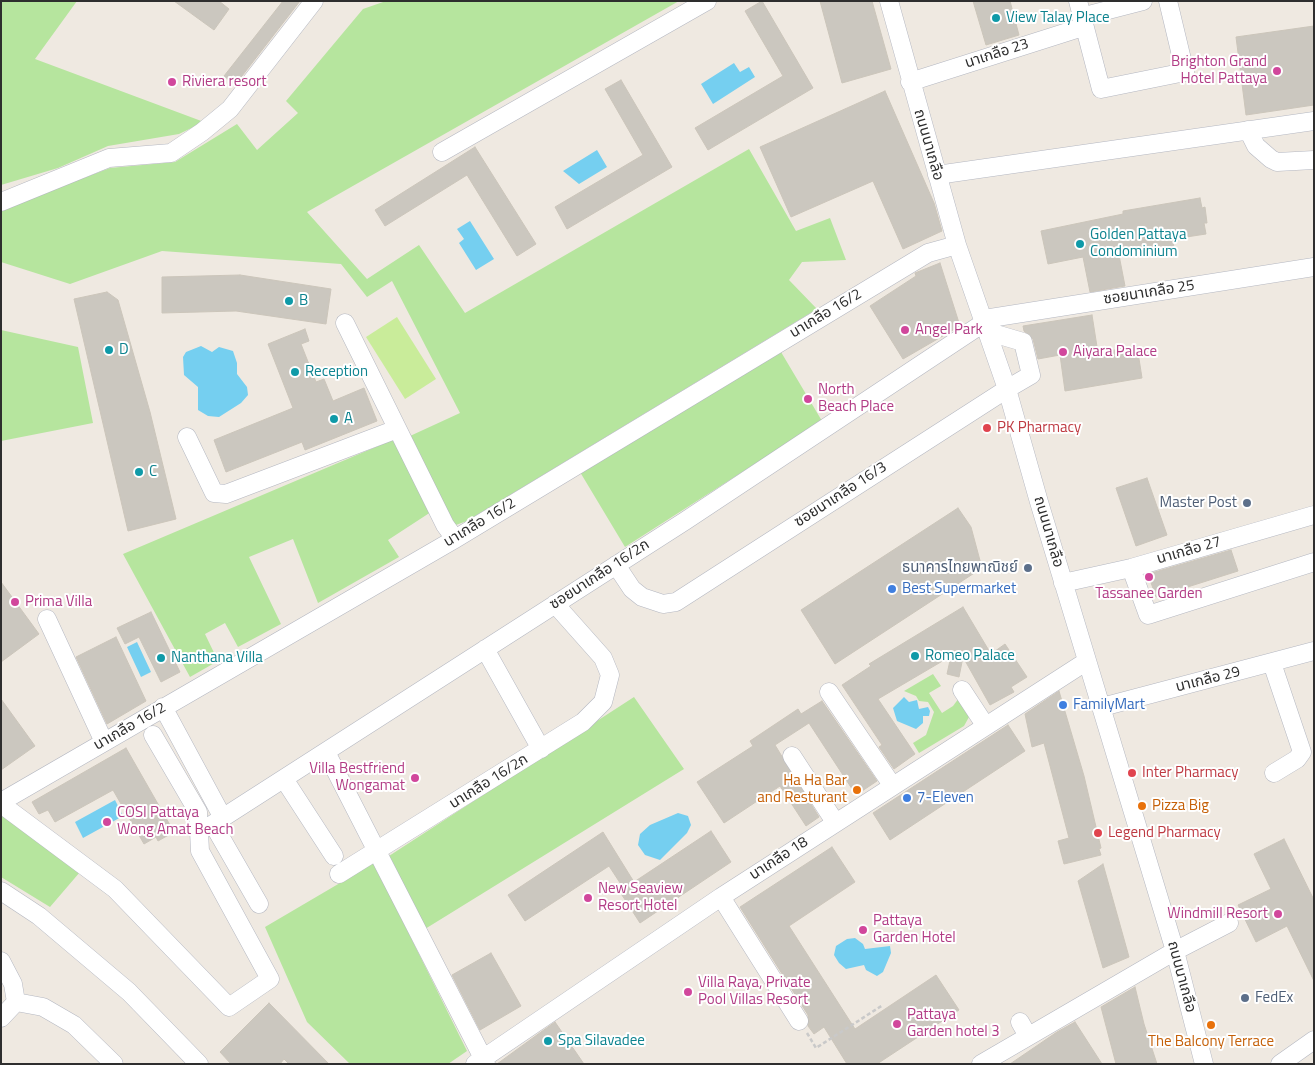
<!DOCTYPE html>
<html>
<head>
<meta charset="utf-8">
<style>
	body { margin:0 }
	#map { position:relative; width:1315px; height:1065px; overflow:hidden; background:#efe9e1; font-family:"Titillium Web",sans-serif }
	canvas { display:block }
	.frame { position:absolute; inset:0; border:2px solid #2e2e2e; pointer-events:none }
</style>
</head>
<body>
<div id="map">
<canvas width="1315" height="1065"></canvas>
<div class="frame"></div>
</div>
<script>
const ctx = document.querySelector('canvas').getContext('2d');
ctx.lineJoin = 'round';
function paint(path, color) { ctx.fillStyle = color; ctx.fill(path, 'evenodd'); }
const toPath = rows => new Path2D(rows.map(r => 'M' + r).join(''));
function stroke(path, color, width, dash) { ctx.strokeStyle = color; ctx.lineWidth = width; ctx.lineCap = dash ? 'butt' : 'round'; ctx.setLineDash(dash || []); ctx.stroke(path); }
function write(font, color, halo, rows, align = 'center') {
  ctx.font = font + ' "Titillium Web","Noto Sans Thai",sans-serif'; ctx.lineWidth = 4; ctx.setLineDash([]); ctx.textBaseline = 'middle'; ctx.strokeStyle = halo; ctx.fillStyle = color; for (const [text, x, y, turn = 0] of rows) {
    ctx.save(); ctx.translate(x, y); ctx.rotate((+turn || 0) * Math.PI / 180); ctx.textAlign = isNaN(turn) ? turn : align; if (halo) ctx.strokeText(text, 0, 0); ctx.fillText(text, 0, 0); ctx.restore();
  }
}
paint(toPath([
	[1,1,77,1,35,59,204,122,179,134,108,146,58,168,1,185],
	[386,1,679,1,307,212,367,279,419,245,465,313,749,149,796,231,830,218,846,260,802,262,789,280,817,309,467,521,453,526,410,436,460,413,392,281,367,297,341,264,162,251,70,284,1,262,1,209,110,168,175,162,237,124,257,150,298,113,286,101,363,9],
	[1,330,78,347,93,423,1,441],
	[781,352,822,421,625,547,580,472],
	[397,438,434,510,388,540,399,557,318,603,293,539,249,557,281,624,238,647,225,623,205,634,218,661,190,677,123,554],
	[933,674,941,686,929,693,942,713,953,706,959,698,970,709,969,717,964,726,919,753,913,743,926,735,934,712,928,702,919,701,916,696,904,691],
	[634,697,684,769,425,929,389,856],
	[1,815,80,872,50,907,1,877],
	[374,863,467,1051,448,1064,350,1064,307,1022,265,927]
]), '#b6e59e');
paint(toPath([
	[397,317,436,379,405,399,366,337]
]), '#c9ec9a');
paint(toPath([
	[734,63,740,72,749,67,755,77,713,104,701,84],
	[597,150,607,167,579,184,563,171],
	[470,221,494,259,476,270,459,243,464,239,457,229],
	[201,346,212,352,219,347,233,351,237,363,237,374,247,387,248,395,241,403,219,417,208,416,198,410,198,387,184,375,183,357,186,352],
	[137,642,151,672,141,677,127,647],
	[904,697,909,702,917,700,919,709,928,707,930,711,929,716,923,716,923,723,916,729,897,721,893,708],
	[115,800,123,816,83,838,75,822],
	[678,813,688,816,691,825,687,833,660,860,645,855,638,845,640,834,650,825],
	[855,938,863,944,865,949,890,946,891,953,883,972,877,976,866,970,864,965,846,969,839,963,834,955,836,946,847,939]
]), '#75cff0');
const building = toPath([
	[174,1,219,1,229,9,214,30,174,1],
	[283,1,300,1,235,85,224,76,283,1],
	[762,1,813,88,708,150,695,128,783,76,745,11,762,1],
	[820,1,872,1,891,69,842,83,820,1],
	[973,1,1010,1,1019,35,986,45,973,1],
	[1314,26,1314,105,1246,115,1236,37,1314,26],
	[621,80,672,167,567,229,555,207,643,155,605,89,621,80],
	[885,91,934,203,942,231,903,249,873,181,791,217,760,147,885,91],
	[475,147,536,244,517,256,467,175,385,226,375,210,475,147],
	[1200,198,1202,208,1205,207,1207,223,1204,223,1206,234,1173,239,1174,249,1147,253,1146,246,1118,250,1125,286,1090,292,1083,257,1048,264,1041,231,1123,214,1123,211,1200,198],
	[940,263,960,326,903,359,870,306,916,276,915,273,940,263],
	[240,275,331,289,326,324,236,311,162,313,162,277,240,275],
	[107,292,118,300,150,412,176,519,128,531,74,299,107,292],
	[1092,315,1098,353,1137,346,1142,378,1065,391,1060,355,1038,359,1033,339,1024,331,1023,326,1092,315],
	[305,329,309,341,301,344,316,382,324,379,333,401,364,388,377,421,305,450,302,442,226,472,214,440,293,408,268,344,305,329],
	[1147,478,1167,535,1136,546,1116,488,1147,478],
	[958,508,971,527,982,568,835,664,801,610,958,508],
	[1231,550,1238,571,1156,597,1148,574,1231,550],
	[1,582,39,634,1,662,1,582],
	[963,607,991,654,1005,644,1027,677,1011,687,1014,692,990,705,963,657,959,677,947,674,951,656,878,699,915,754,894,769,879,747,882,745,842,685,871,666,869,664,963,607],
	[151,612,180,672,161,682,139,637,125,644,117,628,151,612],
	[116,637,146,701,107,724,76,657,116,637],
	[1059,691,1084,776,1101,848,1099,849,1101,855,1064,864,1058,841,1069,838,1044,743,1032,747,1025,714,1059,691],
	[1,699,35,746,1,770,1,699],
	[822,701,877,781,856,795,809,723,775,745,819,817,806,826,780,786,724,823,697,782,753,746,750,741,798,709,801,714,822,701],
	[1008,725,1025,751,890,840,873,813,1008,725],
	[126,748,174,832,158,841,156,837,144,844,113,790,55,822,48,810,39,814,32,802,126,748],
	[711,831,731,862,640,923,620,892,624,889,609,866,525,921,508,895,603,832,634,882,711,831],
	[1284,839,1314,900,1314,981,1287,926,1256,942,1238,905,1271,889,1254,854,1284,839],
	[832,847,855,882,789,926,855,1029,936,975,959,1010,877,1064,847,1064,824,1027,814,1034,808,1026,808,1015,740,907,832,847],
	[1103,864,1129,957,1103,968,1078,881,1103,864],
	[491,953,521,1006,480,1030,452,975,491,953],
	[1135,987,1144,1024,1157,1064,1116,1064,1101,1007,1135,987],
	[269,1003,329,1064,289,1064,284,1059,280,1064,231,1064,220,1052,269,1003],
	[555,1022,584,1064,497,1064,541,1032,555,1022],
	[1075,1022,1102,1064,1010,1064,1057,1032,1075,1022]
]);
paint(building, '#cbc7bf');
stroke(building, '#cbc5ba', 1);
const minor = toPath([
	[889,1,957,245,1007,389,1039,502,1175,951,1204,1064],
	[1078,1,1101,89,1185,72,1168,1],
	[1081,17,1143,1],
	[910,82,1083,27],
	[1248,130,1256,146,1271,159,1277,162,1314,160],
	[442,152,707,1],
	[937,175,1314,121],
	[1,202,109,158,171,153,202,132,230,109,314,1],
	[984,319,1314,267],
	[345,323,445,525,455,539],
	[187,437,214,493,226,494,397,429],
	[616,565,632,589,642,597,663,604,676,602,1007,389,1031,375,1023,342,989,332],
	[1131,568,1148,615,1314,562],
	[1063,583,1131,568,1314,515],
	[47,619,104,742],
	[485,649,541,749],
	[1272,663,1302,752,1297,759,1274,773],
	[962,690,985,725],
	[829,692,892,785],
	[163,707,223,818],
	[1102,707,1314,651],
	[326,752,486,1064],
	[792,756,835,822],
	[284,779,334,856],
	[1,802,455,539,928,253,957,245],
	[1,804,115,889,229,1007,270,979,200,851,198,812,153,735],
	[339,874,583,722,603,702,610,675,603,658,555,604],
	[1,891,39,916,129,992,199,1064],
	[721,897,799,1021],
	[259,904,213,824,685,521,985,322],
	[1,961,13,984,16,1002,1,1018],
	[16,1002,43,1007,74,1025,114,1064],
	[1020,1022,1028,1036],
	[475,1064,721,897,1087,661],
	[981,1064,1175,951,1229,923],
	[1280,1064,1314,1040]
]);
stroke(minor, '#b4b7c1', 19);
stroke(toPath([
	[807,1033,816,1048,883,1005]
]), '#c9c9c9', 2.5, [4, 2.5]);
stroke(minor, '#fff', 18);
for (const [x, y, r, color] of [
	[996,18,5,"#0f9aa8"],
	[1277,71,5,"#d1479c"],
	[172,82,5,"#d1479c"],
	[1080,244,5,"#0f9aa8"],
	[289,301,5,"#0f9aa8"],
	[905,330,5,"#d1479c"],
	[109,350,5,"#0f9aa8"],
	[1063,352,5,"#d1479c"],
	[295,372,5,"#0f9aa8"],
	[808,399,5,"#d1479c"],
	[334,419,5,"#0f9aa8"],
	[987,428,5,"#e0444e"],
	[139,472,5,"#0f9aa8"],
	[1247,503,5,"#5c6f8a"],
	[1028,568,5,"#5c6f8a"],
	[1149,577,5,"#d1479c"],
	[892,589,5,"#3f7fe0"],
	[15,602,5,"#d1479c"],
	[915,656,5,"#0f9aa8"],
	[161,658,5,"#0f9aa8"],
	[1063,705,5,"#3f7fe0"],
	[1132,773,5,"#e0444e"],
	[415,778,5,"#d1479c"],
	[857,790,5,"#e8710a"],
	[907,798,5,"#3f7fe0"],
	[1142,806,5,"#e8710a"],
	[107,822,5,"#d1479c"],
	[1098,833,5,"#e0444e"],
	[588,898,5,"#d1479c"],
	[1278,914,5,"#d1479c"],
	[863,930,5,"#d1479c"],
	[688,992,5,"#d1479c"],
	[1245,998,5,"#5c6f8a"],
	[897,1024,5,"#d1479c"],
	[1211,1025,5,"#e8710a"],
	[548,1041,5,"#0f9aa8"]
]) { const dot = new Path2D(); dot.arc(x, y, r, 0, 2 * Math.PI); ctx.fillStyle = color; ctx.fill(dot); stroke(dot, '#fff', 2); }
write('15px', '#0d838f', '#fff', [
	["View Talay Place",1006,18],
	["Golden Pattaya",1090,235],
	["Condominium",1090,252],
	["B",299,301],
	["D",119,350],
	["Reception",305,372],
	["A",344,419],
	["C",149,472],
	["Romeo Palace",925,656],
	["Nanthana Villa",171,658],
	["Spa Silavadee",558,1041]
], 'left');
write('15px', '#2e2e2e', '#fff', [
	["นาเกลือ 23",997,54,-18],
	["ถนนนาเกลือ",928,145,74],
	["ซอยนาเกลือ 25",1149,293,-9],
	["นาเกลือ 16/2",826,314,-31],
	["ซอยนาเกลือ 16/3",841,495,-33],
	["นาเกลือ 16/2",480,523,-31],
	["ถนนนาเกลือ",1048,532,74],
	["นาเกลือ 27",1189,551,-16],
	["ซอยนาเกลือ 16/2ก",600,575,-33],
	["นาเกลือ 29",1208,680,-14],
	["นาเกลือ 16/2",130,727,-30],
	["นาเกลือ 16/2ก",489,782,-32],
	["นาเกลือ 18",779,859,-33],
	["ถนนนาเกลือ",1181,977,75]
]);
write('15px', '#b23c85', '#fff', [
	["Brighton Grand",1267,62,"right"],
	["Hotel Pattaya",1267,79,"right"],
	["Riviera resort",182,82],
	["Angel Park",915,330],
	["Aiyara Palace",1073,352],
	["North",818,390],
	["Beach Place",818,407],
	["Tassanee Garden",1149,594,"center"],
	["Prima Villa",25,602],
	["Villa Bestfriend",405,769,"right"],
	["Wongamat",405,786,"right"],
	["COSI Pattaya",117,813],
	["Wong Amat Beach",117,830],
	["New Seaview",598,889],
	["Resort Hotel",598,906],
	["Windmill Resort",1268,914,"right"],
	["Pattaya",873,921],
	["Garden Hotel",873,938],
	["Villa Raya, Private",698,983],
	["Pool Villas Resort",698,1000],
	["Pattaya",907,1015],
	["Garden hotel 3",907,1032]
], 'left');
write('15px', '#be3a42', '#fff', [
	["PK Pharmacy",997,428],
	["Inter Pharmacy",1142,773],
	["Legend Pharmacy",1108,833]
], 'left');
write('15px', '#4e5e75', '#fff', [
	["Master Post",1237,503],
	["ธนาคารไทยพาณิชย์",1018,568],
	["FedEx",1255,998,"left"]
], 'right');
write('15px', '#366cbe', '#fff', [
	["Best Supermarket",902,589],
	["FamilyMart",1073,705],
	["7-Eleven",917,798]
], 'left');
write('15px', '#c56008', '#fff', [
	["Ha Ha Bar",847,781],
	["and Resturant",847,798],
	["Pizza Big",1152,806,"left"],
	["The Balcony Terrace",1211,1042,"center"]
], 'right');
</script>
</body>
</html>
